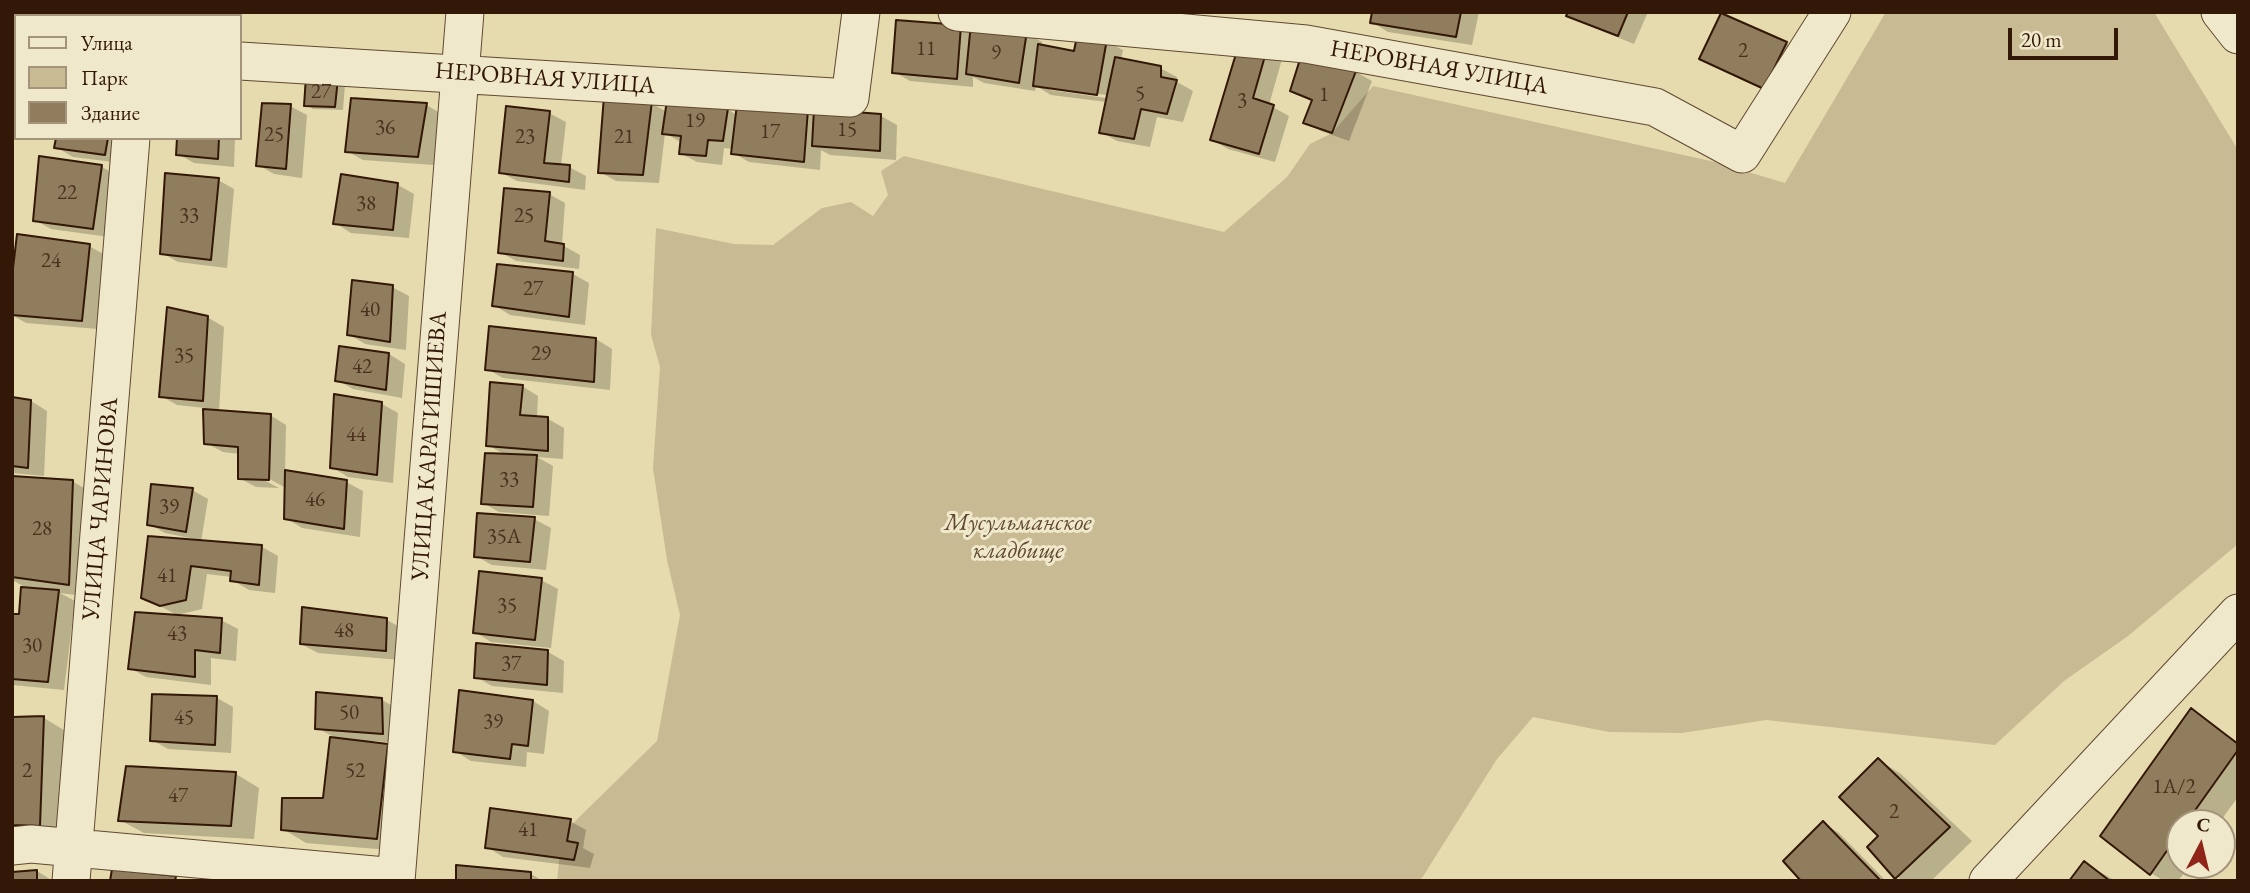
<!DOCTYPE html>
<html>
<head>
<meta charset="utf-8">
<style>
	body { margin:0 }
	#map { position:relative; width:2250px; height:893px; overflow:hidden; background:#e6dbae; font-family:"EB Garamond",serif }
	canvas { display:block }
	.frame { position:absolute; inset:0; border:14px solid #331707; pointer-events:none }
	.legend { position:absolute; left:14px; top:14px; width:228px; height:126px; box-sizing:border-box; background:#efe8ca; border:2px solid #a4947c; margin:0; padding:9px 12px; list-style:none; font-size:21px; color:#331707 }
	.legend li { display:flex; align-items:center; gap:14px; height:35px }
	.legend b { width:35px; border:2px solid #a4947c }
	.north { position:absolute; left:2166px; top:809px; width:70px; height:70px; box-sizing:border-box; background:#efe8ca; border:2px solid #a4947c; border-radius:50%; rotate:7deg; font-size:19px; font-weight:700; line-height:28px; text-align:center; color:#331707 }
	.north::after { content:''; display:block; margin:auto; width:24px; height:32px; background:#8f2418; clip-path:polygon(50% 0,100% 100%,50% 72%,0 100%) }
	.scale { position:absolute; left:2008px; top:28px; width:110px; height:32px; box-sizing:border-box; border:4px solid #331707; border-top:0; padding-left:9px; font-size:21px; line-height:24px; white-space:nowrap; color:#331707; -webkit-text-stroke:5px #efe8ca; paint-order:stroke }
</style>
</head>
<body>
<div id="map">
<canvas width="2250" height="893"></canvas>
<div class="frame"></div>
<ul class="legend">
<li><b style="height:9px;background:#efe8ca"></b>Улица</li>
<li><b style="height:19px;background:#c8ba92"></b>Парк</li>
<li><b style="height:19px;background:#907d5e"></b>Здание</li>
</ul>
<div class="north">С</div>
<div class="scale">20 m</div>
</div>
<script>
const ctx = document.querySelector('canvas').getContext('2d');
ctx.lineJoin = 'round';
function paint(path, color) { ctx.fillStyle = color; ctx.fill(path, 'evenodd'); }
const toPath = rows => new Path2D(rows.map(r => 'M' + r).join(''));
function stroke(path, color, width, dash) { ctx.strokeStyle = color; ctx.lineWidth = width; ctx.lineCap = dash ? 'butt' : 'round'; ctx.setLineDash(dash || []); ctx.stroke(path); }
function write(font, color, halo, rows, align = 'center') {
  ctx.font = font + ' "EB Garamond",serif'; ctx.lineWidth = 6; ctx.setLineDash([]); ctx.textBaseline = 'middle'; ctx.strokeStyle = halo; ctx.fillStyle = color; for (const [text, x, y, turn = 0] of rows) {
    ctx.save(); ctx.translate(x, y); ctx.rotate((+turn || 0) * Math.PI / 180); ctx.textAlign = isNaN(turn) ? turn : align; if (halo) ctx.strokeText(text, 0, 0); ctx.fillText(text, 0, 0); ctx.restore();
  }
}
paint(toPath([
	[1886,12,2154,12,2238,150,2238,544,2128,636,2064,681,1995,745,1766,720,1682,733,1609,732,1533,717,1497,759,1420,881,557,881,562,834,657,741,680,615,667,560,653,468,660,367,651,335,656,228,734,244,773,245,822,208,851,202,873,216,888,195,881,171,904,156,1224,232,1287,177,1310,144,1332,133,1373,86,1715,162,1785,183]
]), '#c8ba92');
paint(toPath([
	[23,12,132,12,132,16,29,16],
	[1374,12,1479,12,1472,45,1388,32,1372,22],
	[1570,12,1648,12,1634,44,1585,24,1569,15],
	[960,27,972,33,1026,33,1042,42,1042,46,1076,53,1106,41,1123,50,1121,60,1160,68,1177,77,1177,82,1193,91,1183,122,1157,117,1150,147,1117,141,1101,132,1107,102,1051,95,1036,86,1035,91,984,83,973,77,973,87,910,81,894,72],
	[1050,87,1106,95,1106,98,1050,90],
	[1786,43,1802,53,1781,97,1701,59],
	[1239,49,1282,59,1269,105,1289,116,1275,162,1228,149,1212,140],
	[1302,58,1356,72,1372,81,1349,141,1321,131,1305,122,1313,102,1292,90],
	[307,78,345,84,343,110,313,109,306,105],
	[651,103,667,112,727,109,737,115,807,111,816,116,881,116,897,125,896,160,830,155,821,150,820,170,749,162,733,153,733,149,724,148,722,165,697,162,680,153,682,143,665,133,659,183,616,181,600,172],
	[426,105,442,114,434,165,363,160,347,151],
	[290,106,307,115,302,178,274,174,258,165],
	[549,113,566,122,561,166,569,167,586,176,585,190,517,181,500,172],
	[57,138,125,138,121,163,73,157,56,147],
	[179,138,235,138,234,167,194,163,178,154],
	[102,167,118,176,109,237,51,229,35,220],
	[218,180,234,189,227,268,178,262,162,253],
	[398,185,414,194,409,238,351,233,335,223],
	[549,194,565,203,562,245,580,255,579,269,516,261,500,252],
	[89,246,105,255,98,329,26,323,12,315],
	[573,274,589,283,585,325,510,315,494,305],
	[392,287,409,296,406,350,365,344,349,334],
	[207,317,224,327,219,412,270,415,286,425,285,472,346,482,363,491,360,537,302,528,286,518,286,488,262,475,260,478,279,488,256,487,239,478,240,454,223,452,206,443,205,408,177,405,161,396],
	[596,339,612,349,610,390,503,378,487,369],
	[389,354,405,364,402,398,353,389,337,380],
	[522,386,538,396,537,418,548,419,564,428,563,459,537,457,553,466,549,516,499,512,483,503,507,456,488,445],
	[12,399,31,401,47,411,44,476,12,473],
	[382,404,398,413,393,483,348,477,332,467],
	[12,478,72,481,96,495,92,597,60,593,75,601,64,690,12,685,12,616,20,615,23,586,12,580],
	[192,490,208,499,201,542,262,547,278,556,275,593,249,590,232,580,232,577,207,574,202,609,177,615,143,597,195,539,165,533,149,524],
	[534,519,551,528,546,570,492,565,476,556],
	[541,580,558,589,551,648,491,642,475,632],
	[221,620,238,629,236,661,211,658,211,685,146,677,130,668],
	[387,620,403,629,401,660,318,653,301,644],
	[548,652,564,661,563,693,492,686,476,677],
	[217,698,233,707,231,753,168,749,152,740],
	[382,700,398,709,398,743,374,741,374,744,387,745,411,759,400,851,306,843,283,829,324,800,332,736,317,728],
	[533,701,549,711,544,754,527,752,526,767,471,761,455,751],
	[2191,711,2238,742,2238,797,2219,823,2180,823,2180,865,2190,865,2178,881,2164,881,2151,873],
	[12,718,44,718,67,732,63,838,12,834],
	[1878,760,1901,774,1972,841,1931,881,1902,881,1869,847,1880,836],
	[127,768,236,774,259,788,254,839,144,833,120,820],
	[570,821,586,830,583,848,594,854,590,868,503,857,487,847],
	[1823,823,1839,833,1886,881,1804,881],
	[2084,863,2114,880,2114,881,2072,881],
	[37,871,53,881,12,881],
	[531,874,543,881,457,881]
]), '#0003');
const building = toPath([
	[39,12,115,12,115,16,39,12],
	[1372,12,1461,12,1456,37,1370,23,1372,12],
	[1568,12,1628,12,1618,36,1566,16,1568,12],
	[1721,13,1787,42,1764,89,1699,59,1721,13],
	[896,20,961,25,957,79,892,73,896,20],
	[971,23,1027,31,1019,83,966,74,971,23],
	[1077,36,1107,39,1097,95,1033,86,1038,44,1074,51,1077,36],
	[1238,47,1267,49,1253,98,1274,105,1259,154,1210,140,1238,47],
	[1301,56,1356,71,1332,133,1303,123,1312,100,1290,91,1301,56],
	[1115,57,1161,66,1161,77,1177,80,1167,114,1141,109,1134,139,1099,133,1115,57],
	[306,76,338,78,335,107,304,106,306,76],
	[604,96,652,101,643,175,598,173,604,96],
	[351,98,427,103,418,157,345,152,351,98],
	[667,100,728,108,723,141,708,140,706,156,679,154,681,136,662,134,667,100],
	[262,103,291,104,286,169,256,166,262,103],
	[737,104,808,109,804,162,731,154,737,104],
	[506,106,550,111,544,163,570,165,569,182,499,173,506,106],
	[814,109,881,114,880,151,812,146,814,109],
	[56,138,108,138,105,155,54,148,56,138],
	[177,138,219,138,218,159,176,155,177,138],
	[39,156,102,165,93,229,33,221,39,156],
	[165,173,219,178,211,260,160,254,165,173],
	[341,174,398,183,393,230,333,224,341,174],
	[504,188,550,192,545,241,564,244,563,261,498,253,504,188],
	[17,234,90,244,82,321,12,315,12,277,17,234],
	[497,264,573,272,569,317,492,306,497,264],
	[352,280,393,285,390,342,347,335,352,280],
	[167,307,208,316,203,401,159,397,167,307],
	[489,326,596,338,594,382,485,370,489,326],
	[339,346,389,353,386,390,335,381,339,346],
	[490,382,523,385,520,415,548,417,548,451,486,446,490,382],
	[334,394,382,402,377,475,330,468,334,394],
	[12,397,31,400,28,468,12,466,12,397],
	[203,409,271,414,269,480,238,479,238,447,204,444,203,409],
	[485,453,537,455,533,507,481,504,485,453],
	[285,470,347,480,344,529,284,519,285,470],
	[12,476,73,480,69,585,12,577,12,476],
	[151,484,193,488,186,532,147,525,151,484],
	[477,513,535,517,530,562,474,557,477,513],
	[148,536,262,545,259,585,230,581,231,571,191,566,186,600,160,606,141,598,148,536],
	[479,571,542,578,535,640,473,633,479,571],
	[21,587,59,590,48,682,12,679,12,614,19,614,21,587],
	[302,607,387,618,386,651,300,644,302,607],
	[135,612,222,618,220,653,195,650,195,677,128,669,135,612],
	[476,643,548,650,547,685,474,678,476,643],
	[459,690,533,700,528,746,512,744,510,759,453,752,459,690],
	[316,692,382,698,383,734,315,729,316,692],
	[152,694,217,696,215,745,150,741,152,694],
	[2191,708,2238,744,2238,750,2186,823,2180,823,2180,832,2150,875,2100,836,2191,708],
	[44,716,40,826,12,825,12,717,44,716],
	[330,737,388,744,377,839,281,830,282,798,323,798,330,737],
	[1878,758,1950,827,1895,879,1867,847,1878,836,1839,797,1878,758],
	[126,766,236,772,231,826,118,821,126,766],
	[490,808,571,819,567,841,578,843,574,860,485,848,490,808],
	[1823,821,1881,881,1801,881,1783,861,1823,821],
	[2084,861,2110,881,2069,881,2084,861],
	[456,865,531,872,531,881,456,881,456,865],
	[112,869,176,876,175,881,110,881,112,869],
	[37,870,37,881,12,881,12,872,37,870]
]);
paint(building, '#907d5e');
stroke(building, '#331707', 2);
const street = toPath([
	[957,12,1306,44,1655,107,1742,154,1832,12],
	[2220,12,2238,35],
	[142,16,142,12],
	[240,61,850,98,861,12],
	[12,846,31,844,396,877],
	[71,881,131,138],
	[396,881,465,12],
	[1988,881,2238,613]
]);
stroke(street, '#604831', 39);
stroke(street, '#efe8ca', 37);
write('21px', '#4a301d', null, [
	["11",926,49],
	["2",1743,51],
	["9",996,53],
	["27",321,92],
	["5",1140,94],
	["1",1324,95],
	["3",1242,101],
	["19",695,121],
	["36",385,128],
	["15",847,130],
	["17",770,132],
	["25",274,135],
	["23",525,137],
	["21",624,137],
	["22",67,193],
	["38",366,204],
	["33",189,216],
	["25",524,216],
	["24",51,261],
	["27",533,289],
	["40",370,310],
	["29",541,354],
	["35",184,356],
	["42",362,367],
	["44",356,435],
	["33",509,480],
	["46",315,500],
	["39",169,507],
	["28",42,529],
	["35А",504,537],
	["41",167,576],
	["35",507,606],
	["48",344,631],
	["43",177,634],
	["30",32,646],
	["37",511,664],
	["50",349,713],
	["45",184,718],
	["39",493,722],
	["2",27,771],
	["52",355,771],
	["1А/2",2174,787],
	["47",178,796],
	["2",1894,812],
	["41",528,830]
]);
write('24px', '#331707', '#efe8ca', [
	["НЕРОВНАЯ УЛИЦА",1439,68,10],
	["НЕРОВНАЯ УЛИЦА",545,79,4],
	["УЛИЦА КАРАГИШИЕВА",430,446,-86],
	["УЛИЦА ЧАРИНОВА",101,509,-85]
]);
write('italic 24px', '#604831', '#efe8ca', [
	["Мусульманское",1018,523],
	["кладбище",1018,551]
]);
</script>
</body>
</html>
